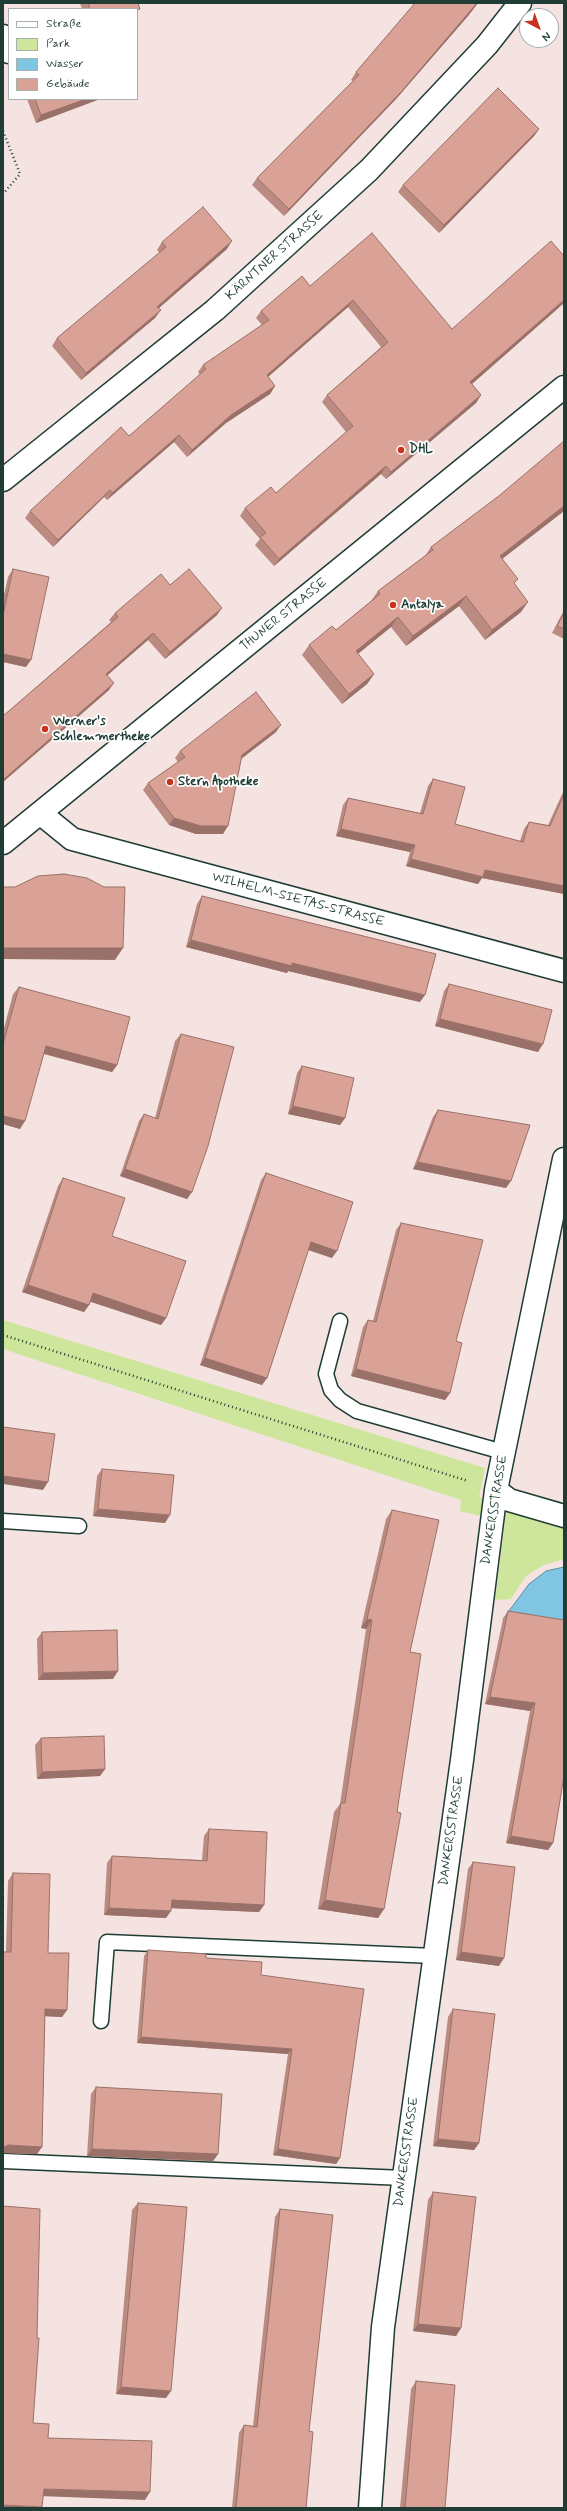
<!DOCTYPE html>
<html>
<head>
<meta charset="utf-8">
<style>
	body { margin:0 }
	#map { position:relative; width:567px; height:2511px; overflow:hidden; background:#f4e3e0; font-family:Mynerve,sans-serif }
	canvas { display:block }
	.frame { position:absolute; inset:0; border:4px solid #1f3d34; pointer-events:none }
	.legend { position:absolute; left:8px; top:8px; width:130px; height:92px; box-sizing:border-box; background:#fff; border:1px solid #a5b1ae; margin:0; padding:5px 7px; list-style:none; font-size:12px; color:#1f3d34 }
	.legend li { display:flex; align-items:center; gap:8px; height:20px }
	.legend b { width:20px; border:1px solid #a5b1ae }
	.north { position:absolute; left:519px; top:8px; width:40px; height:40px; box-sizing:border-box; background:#fff; border:1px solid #a5b1ae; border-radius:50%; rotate:139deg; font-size:11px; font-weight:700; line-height:16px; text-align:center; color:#1f3d34 }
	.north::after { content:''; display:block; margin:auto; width:14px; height:18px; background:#c8321e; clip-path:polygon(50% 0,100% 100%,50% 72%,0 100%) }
</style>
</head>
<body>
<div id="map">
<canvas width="567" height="2511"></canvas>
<div class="frame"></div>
<ul class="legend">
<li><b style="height:5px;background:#fff"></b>Straße</li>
<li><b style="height:11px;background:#cee69c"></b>Park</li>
<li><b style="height:11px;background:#80c5e1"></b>Wasser</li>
<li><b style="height:11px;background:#daa296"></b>Gebäude</li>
</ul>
<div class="north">N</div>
</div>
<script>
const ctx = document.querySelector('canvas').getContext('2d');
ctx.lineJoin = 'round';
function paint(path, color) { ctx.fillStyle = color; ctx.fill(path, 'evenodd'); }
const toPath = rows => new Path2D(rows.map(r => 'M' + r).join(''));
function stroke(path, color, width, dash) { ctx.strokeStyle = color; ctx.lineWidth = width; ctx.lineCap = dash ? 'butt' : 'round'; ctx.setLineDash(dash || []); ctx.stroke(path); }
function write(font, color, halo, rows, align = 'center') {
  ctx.font = font + ' Mynerve,sans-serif'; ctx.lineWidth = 3.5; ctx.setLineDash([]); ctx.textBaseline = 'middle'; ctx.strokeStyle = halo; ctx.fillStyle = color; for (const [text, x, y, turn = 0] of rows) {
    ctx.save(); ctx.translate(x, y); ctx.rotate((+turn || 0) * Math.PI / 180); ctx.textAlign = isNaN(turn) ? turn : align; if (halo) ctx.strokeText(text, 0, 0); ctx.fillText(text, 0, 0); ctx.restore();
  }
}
paint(toPath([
	[3,1320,485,1468,479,1497,564,1528,564,1559,544,1565,526,1576,511,1599,495,1600,505,1522,460,1511,461,1500,3,1349]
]), '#cee69c');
const water = toPath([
	[564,1567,564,1628,503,1619,529,1584,546,1571,564,1567]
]);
paint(water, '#80c5e1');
stroke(water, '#598f9c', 1);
const lane = toPath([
	[340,1321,326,1374,331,1390,340,1400,357,1411,503,1452],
	[3,1521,79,1526],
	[101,2021,107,1942,434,1956],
	[3,2161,404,2178]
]);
const street = toPath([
	[3,36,9,52],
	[3,480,215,310,369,170,487,45,520,3],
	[40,813,72,839,564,971],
	[3,843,564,387],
	[496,1490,509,1500,564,1516],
	[370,2508,383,2327,462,1760,496,1490,564,1159]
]);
stroke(lane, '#1f3d34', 17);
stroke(street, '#1f3d34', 25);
stroke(toPath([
	[3,131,20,174,3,194],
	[3,1335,468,1481]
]), '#1f3d34', 2.5, [1, 3]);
stroke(lane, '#fff', 14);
stroke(street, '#fff', 22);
paint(toPath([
	[80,3,138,3,137,9,82,9],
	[415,3,478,3,468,16,396,99,284,216,252,185,257,178,353,81,351,80,356,72],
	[27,99,100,99,36,123],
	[539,129,534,136,439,233,398,192,403,185],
	[162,242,227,249,159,308,155,318,81,380,52,346,57,338,160,253,157,250],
	[564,256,564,303,472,384,481,395,476,403,386,479,381,474,274,566,255,545,260,539,240,516,245,508,276,493,346,432,322,402,327,395,381,347,348,307,268,377,275,386,270,394,226,423,187,457,174,442,107,500,104,497,53,547,25,518,30,511,129,436,200,375,198,372,203,365,262,325,256,318,261,311,310,286,452,329],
	[564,511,502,559,515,584,521,612,485,640,459,606,406,646,391,627,358,654,374,674,367,684,342,704,302,655,309,645,336,630,371,601,378,591,425,556,431,547],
	[13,569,26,667,3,662,3,599,8,577],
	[170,585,217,615,165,659,148,640,107,675,109,690,3,782,3,716,111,622,109,620,115,613],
	[564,610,564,639,552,633],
	[276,732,241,759,223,834,196,834,169,825,143,790,148,783,178,762,175,758,180,751],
	[433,779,455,824,520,841,524,829,529,822,548,825,564,790,564,894,482,878,478,884,406,866,410,852,336,836,343,805,348,798,420,813,428,786],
	[202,896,420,1002,288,971,287,973,186,947,197,904],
	[449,984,538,1052,435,1026,444,991],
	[19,987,117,1065,112,1072,44,1054,20,1129,3,1124,3,1032,13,994],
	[181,1034,192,1192,187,1199,120,1176,139,1121,144,1114,155,1118,175,1041],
	[302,1066,345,1118,340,1125,288,1114,297,1073],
	[438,1110,506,1188,413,1169,433,1117],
	[266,1173,332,1258,308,1250,267,1378,262,1385,200,1365,261,1180],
	[63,1178,112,1236,166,1318,161,1325,91,1301,89,1305,84,1312,22,1292,58,1186],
	[401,1223,456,1341,450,1393,445,1400,351,1376,363,1327,368,1320,373,1321,396,1230],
	[102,1469,165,1523,93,1516,97,1476],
	[392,1510,410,1652,397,1812,384,1909,378,1918,318,1909,334,1812,340,1804,366,1629,361,1628,386,1519],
	[508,1611,564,1620,553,1843,548,1850,506,1843,530,1711,485,1704,503,1619],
	[42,1632,113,1679,38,1680,37,1639],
	[41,1738,105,1769,100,1776,37,1779,35,1745],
	[209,1829,264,1905,259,1912,171,1908,166,1918,104,1915,107,1863,112,1856,202,1860,204,1836],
	[473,1862,499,1966,456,1960,468,1869],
	[13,1873,48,1953,67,2010,62,2017,45,2016,42,2147,37,2154,3,2153,3,1952,6,1952,8,1881],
	[148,1950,206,1958,261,1975,340,2158,336,2164,273,2155,288,2054,137,2043,144,1956],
	[453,2009,479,2143,474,2150,433,2146,448,2017],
	[96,2087,218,2154,213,2161,87,2156,91,2094],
	[433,2192,461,2328,456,2336,413,2331,428,2200],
	[138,2203,166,2398,116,2394,132,2210],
	[280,2209,309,2431,306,2508,232,2508,239,2433,244,2425,253,2426,275,2217],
	[416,2381,445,2508,400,2508,411,2389]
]), '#bb8b81');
paint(toPath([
	[477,3,478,3,468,16,396,99,284,216,289,209],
	[86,99,100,99,36,123,41,115],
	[539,129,534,136,439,233,444,225],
	[232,241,227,249,152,314,157,307],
	[353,300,348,307,262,382,267,375],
	[564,300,564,303,465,390,470,382],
	[161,310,155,318,81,380,86,373],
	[275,386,270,394,226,423,187,457,192,450,231,415],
	[481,395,476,403,386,479,391,472],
	[179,435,174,442,107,500,112,493],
	[386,466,381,474,274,566,279,559],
	[110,490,104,497,53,547,58,540],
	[564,506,564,511,493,566,500,556],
	[466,596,459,606,406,646,413,636],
	[528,602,521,612,485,640,492,630],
	[222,608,217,615,165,659,170,652],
	[398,617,391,627,349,661,356,651],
	[153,633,148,640,101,681,106,674],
	[3,654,31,660,26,667,3,662],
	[374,674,367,684,342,704,349,694],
	[114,683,109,690,3,782,3,780],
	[281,725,276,732,237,762,242,755],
	[174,818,228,826,223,834,196,834,169,825],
	[341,829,415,845,410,852,336,836],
	[411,859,485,870,564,886,564,894,482,878,478,884,406,866],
	[191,940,292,963,425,995,420,1002,288,971,287,973,186,947],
	[3,948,123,948,115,960,3,959],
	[440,1019,543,1044,538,1052,435,1026],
	[46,1046,117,1065,112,1072,41,1053],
	[293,1106,345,1118,340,1125,288,1114],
	[3,1116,25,1121,20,1129,3,1124],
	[418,1162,511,1181,506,1188,413,1169],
	[125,1169,192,1192,187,1199,120,1176],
	[311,1242,337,1251,332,1258,306,1249],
	[28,1285,89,1305,84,1312,22,1292],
	[93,1293,166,1318,161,1325,88,1301],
	[205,1358,267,1378,262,1385,200,1365],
	[356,1369,450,1393,445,1400,351,1376],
	[3,1476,48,1482,43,1490,3,1484],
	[98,1509,170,1515,165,1523,93,1516],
	[367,1619,372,1620,366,1629,361,1628],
	[118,1671,113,1679,38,1680,43,1673],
	[490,1697,535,1703,530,1711,485,1704],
	[105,1769,100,1776,37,1779,42,1772],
	[511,1836,553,1843,548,1850,506,1843],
	[172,1900,264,1905,259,1912,167,1908],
	[325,1900,384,1909,378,1918,318,1909],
	[109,1908,171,1911,166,1918,104,1915],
	[461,1952,504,1958,499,1966,456,1960],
	[45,2009,67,2010,62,2017,40,2016],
	[141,2037,292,2049,288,2054,137,2043],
	[438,2139,479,2143,474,2150,433,2146],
	[8,2145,42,2147,37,2154,3,2153,3,2148],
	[92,2149,218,2154,213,2161,87,2156],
	[278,2149,340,2158,336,2164,273,2155],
	[418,2324,461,2328,456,2336,413,2331],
	[121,2387,171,2391,166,2398,116,2394],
	[44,2489,150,2492,145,2500,39,2496],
	[3,2505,42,2507,42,2508,3,2508]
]), '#997169');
const building = toPath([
	[88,3,138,3,140,9,137,10,137,9,90,9,88,3],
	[415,3,477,3,401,92,289,209,257,178,359,75,356,72,415,3],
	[498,88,539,129,444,225,403,185,498,88],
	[35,99,86,99,41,115,35,99],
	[203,207,232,241,157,307,161,310,86,373,57,338,166,247,162,242,203,207],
	[372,233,452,329,551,241,564,256,564,300,470,382,481,395,391,472,386,466,279,559,260,537,266,533,245,508,271,487,276,493,353,426,327,395,388,342,353,300,267,375,275,386,231,415,192,450,179,435,112,493,110,490,58,540,30,511,121,427,129,436,206,369,203,365,269,320,261,311,302,276,310,286,372,233],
	[564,441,564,506,500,556,518,579,514,583,528,602,492,630,466,596,413,636,398,617,356,651,374,674,349,694,309,645,332,626,336,630,380,594,378,591,433,550,431,547,500,495,564,441],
	[13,569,49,577,31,660,3,654,3,615,13,569],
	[189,569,222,608,170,652,153,633,106,674,114,683,3,780,3,716,118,617,115,613,161,574,170,585,189,569],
	[564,613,564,629,557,626,564,613],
	[256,692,281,725,242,755,228,826,201,826,174,818,148,783,185,757,180,751,256,692],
	[433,779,465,787,455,824,523,842,529,822,550,826,564,794,564,886,485,870,483,877,411,859,415,845,341,829,348,798,423,814,433,779],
	[64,874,87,878,104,887,125,887,123,948,3,948,3,887,15,887,38,876,64,874],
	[202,896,436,954,425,995,292,963,292,966,191,940,202,896],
	[449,984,552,1010,543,1044,440,1019,449,984],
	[19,987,130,1017,117,1065,46,1046,25,1121,3,1116,3,1044,19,987],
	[181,1034,234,1047,208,1146,192,1192,125,1169,144,1114,158,1119,181,1034],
	[302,1066,354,1078,345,1118,293,1106,302,1066],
	[438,1110,530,1125,511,1181,418,1162,438,1110],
	[266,1173,353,1202,337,1251,311,1242,267,1378,205,1358,266,1173],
	[63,1178,125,1198,112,1236,186,1261,166,1318,93,1293,89,1305,28,1285,63,1178],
	[401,1223,483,1240,456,1341,462,1343,450,1393,356,1369,368,1320,376,1322,401,1223],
	[3,1427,55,1434,48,1482,3,1476,3,1427],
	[102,1469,174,1475,170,1515,98,1509,102,1469],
	[392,1510,439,1520,410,1652,421,1654,397,1812,401,1813,384,1909,325,1900,341,1803,345,1803,372,1620,367,1619,392,1510],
	[508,1611,564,1620,564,1776,553,1843,511,1836,535,1703,490,1697,508,1611],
	[117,1630,118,1671,43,1673,42,1632,117,1630],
	[104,1736,105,1769,42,1772,41,1738,104,1736],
	[209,1829,267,1832,264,1905,172,1900,171,1911,109,1908,112,1856,207,1861,209,1829],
	[473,1862,515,1867,504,1958,461,1952,473,1862],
	[13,1873,50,1874,48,1953,69,1953,67,2010,45,2009,42,2147,8,2145,3,2148,3,1952,11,1952,13,1873],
	[148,1950,206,1954,206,1958,262,1962,261,1975,364,1989,340,2158,278,2149,292,2049,141,2037,148,1950],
	[453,2009,495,2014,479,2143,438,2139,453,2009],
	[96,2087,222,2094,218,2154,92,2149,96,2087],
	[433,2192,476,2197,461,2328,418,2324,433,2192],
	[138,2203,187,2207,171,2391,121,2387,138,2203],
	[3,2206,40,2209,37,2338,39,2338,33,2423,49,2424,48,2438,152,2441,150,2492,44,2489,42,2507,3,2505,3,2206],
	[280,2209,333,2215,309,2431,313,2432,306,2508,236,2508,244,2425,257,2427,280,2209],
	[416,2381,455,2385,445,2508,405,2508,416,2381]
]);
paint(building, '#daa296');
stroke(building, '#997169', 1);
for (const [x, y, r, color] of [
	[401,450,4,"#c8321e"],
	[393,605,4,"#c8321e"],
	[45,729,4,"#c8321e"],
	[170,782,4,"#c8321e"]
]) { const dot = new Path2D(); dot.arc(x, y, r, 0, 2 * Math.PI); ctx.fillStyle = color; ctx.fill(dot); stroke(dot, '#fff', 1.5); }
write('13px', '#1f3d34', '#fff', [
	["KÄRNTNER STRASSE",275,256,-42],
	["THUNER STRASSE",284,615,-39],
	["WILHELM-SIETAS-STRASSE",298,900,15],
	["DANKERSSTRASSE",495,1510,-81],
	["DANKERSSTRASSE",452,1831,-82],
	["DANKERSSTRASSE",407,2152,-82]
]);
write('bold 13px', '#1f3d34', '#fff', [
	["DHL",409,450],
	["Antalya",401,605],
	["Werner's",53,722],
	["Schlemmertheke",53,737],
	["Stern Apotheke",178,782]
], 'left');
</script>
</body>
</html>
